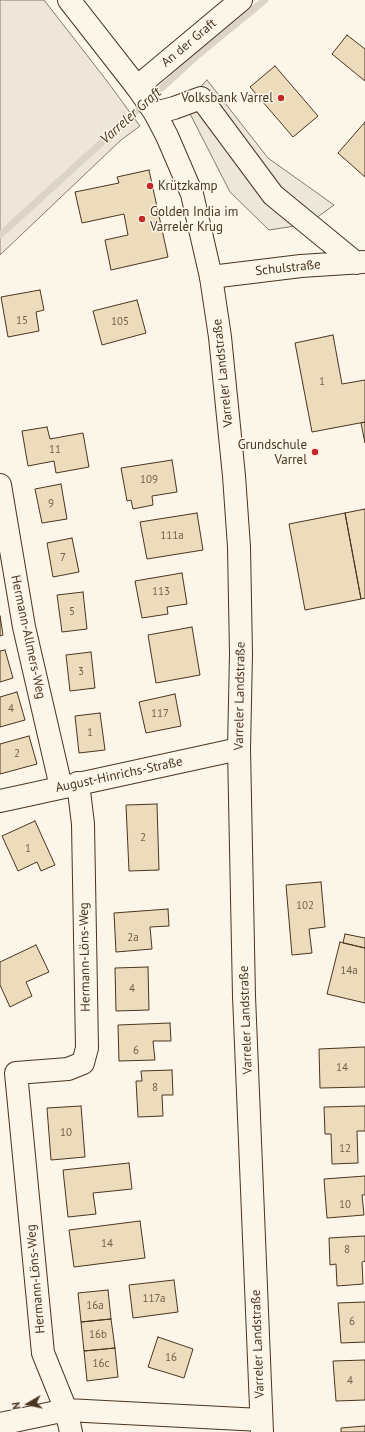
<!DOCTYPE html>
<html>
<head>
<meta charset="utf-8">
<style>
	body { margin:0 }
	#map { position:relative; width:365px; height:1432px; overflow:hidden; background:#fbf6e9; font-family:"PT Sans",sans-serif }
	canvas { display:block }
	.north { position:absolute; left:8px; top:1384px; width:40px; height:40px; -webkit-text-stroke:3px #fbf6e9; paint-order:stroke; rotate:261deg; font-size:11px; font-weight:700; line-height:16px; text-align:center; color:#4a3520 }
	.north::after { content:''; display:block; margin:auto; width:14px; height:18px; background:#4a3520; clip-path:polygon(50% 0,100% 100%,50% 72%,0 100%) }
</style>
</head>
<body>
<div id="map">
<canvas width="365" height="1432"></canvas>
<div class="north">N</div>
</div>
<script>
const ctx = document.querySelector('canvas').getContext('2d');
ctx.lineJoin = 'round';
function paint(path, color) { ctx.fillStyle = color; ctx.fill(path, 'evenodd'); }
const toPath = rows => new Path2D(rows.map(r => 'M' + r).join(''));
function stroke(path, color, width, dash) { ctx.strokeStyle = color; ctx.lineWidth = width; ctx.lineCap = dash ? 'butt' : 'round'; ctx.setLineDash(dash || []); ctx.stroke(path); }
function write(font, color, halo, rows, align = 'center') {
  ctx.font = font + ' "PT Sans",sans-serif'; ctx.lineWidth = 3; ctx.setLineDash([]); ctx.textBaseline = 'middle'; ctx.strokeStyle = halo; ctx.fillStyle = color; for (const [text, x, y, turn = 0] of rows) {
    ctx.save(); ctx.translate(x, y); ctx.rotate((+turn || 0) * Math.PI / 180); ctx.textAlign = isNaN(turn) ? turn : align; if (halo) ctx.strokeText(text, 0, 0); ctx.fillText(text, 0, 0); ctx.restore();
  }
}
const green = toPath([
	[0,0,44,0,107,81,140,126,121,140,0,255,0,0]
]);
paint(green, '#ede6d9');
stroke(green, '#887966', 1);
const parking = toPath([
	[207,80,268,158,334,205,308,224,269,230,230,192,185,104,207,80]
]);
paint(parking, '#ede7d9');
stroke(parking, '#887966', 1);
stroke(toPath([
	[0,235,199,54,265,0]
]), '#dcd4c6', 7);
const building = toPath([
	[347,35,365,49,365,81,332,54,347,35],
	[275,66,318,116,293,137,250,87,275,66],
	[365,122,365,177,338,153,365,122],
	[149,170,168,257,111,270,105,240,128,235,124,214,82,223,75,192,119,183,117,177,149,170],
	[40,290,44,310,36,312,39,331,8,337,1,297,40,290],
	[137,300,146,333,102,345,93,311,137,300],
	[333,335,342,384,365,380,365,422,312,432,295,343,333,335],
	[365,422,365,443,361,423,365,422],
	[47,427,50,439,83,433,89,467,56,473,54,461,28,466,22,431,47,427],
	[172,460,177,492,152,496,153,505,133,509,131,500,127,501,121,468,172,460],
	[61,484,67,519,42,523,35,489,61,484],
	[365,509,365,598,361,599,345,513,365,509],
	[197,513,203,550,147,559,140,522,197,513],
	[345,513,361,599,305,610,289,524,345,513],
	[72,538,79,572,53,577,47,543,72,538],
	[182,573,187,604,167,607,168,614,142,618,135,581,182,573],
	[83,592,87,629,62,632,57,595,83,592],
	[0,616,3,635,0,636,0,616],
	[192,627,200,675,156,683,148,635,192,627],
	[5,650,13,678,0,682,0,651,5,650],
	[91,652,95,688,70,691,66,655,91,652],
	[17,692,25,720,0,727,0,697,17,692],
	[175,694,181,726,146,733,139,702,175,694],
	[100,713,105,750,79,753,75,716,100,713],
	[29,736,37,764,0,774,0,744,29,736],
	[157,804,159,870,129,871,126,805,157,804],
	[35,821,55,865,41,871,37,862,18,871,2,836,35,821],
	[321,882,325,927,309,929,312,953,292,955,286,885,321,882],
	[168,909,169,926,150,927,152,949,116,952,114,913,168,909],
	[345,934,365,938,365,948,343,943,345,934],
	[340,942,365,948,365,1003,327,994,340,942],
	[36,945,49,972,26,982,32,996,10,1007,0,985,0,962,36,945],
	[148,967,149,1010,116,1011,115,968,148,967],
	[170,1023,171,1041,153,1041,155,1060,119,1061,118,1025,170,1023],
	[365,1047,365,1087,320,1088,319,1049,365,1047],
	[172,1070,173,1095,162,1095,163,1116,138,1117,136,1081,142,1081,141,1071,172,1070],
	[81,1106,85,1157,51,1160,47,1108,81,1106],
	[365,1106,365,1131,357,1131,358,1163,332,1164,331,1134,325,1134,324,1107,365,1106],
	[129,1163,132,1189,93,1193,96,1214,68,1217,63,1170,129,1163],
	[365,1176,365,1195,362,1195,364,1215,327,1218,324,1179,365,1176],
	[140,1221,145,1258,74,1267,69,1230,140,1221],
	[365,1236,365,1261,362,1262,363,1284,337,1286,336,1264,330,1265,329,1238,365,1236],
	[174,1280,178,1312,133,1318,129,1285,174,1280],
	[108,1290,111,1319,81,1322,78,1293,108,1290],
	[365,1302,365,1342,341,1343,338,1303,365,1302],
	[111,1319,115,1348,84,1351,81,1322,111,1319],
	[158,1337,193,1349,184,1378,148,1367,158,1337],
	[115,1348,118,1377,87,1381,84,1351,115,1348],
	[365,1360,365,1400,336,1401,333,1361,365,1360],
	[365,1426,365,1432,341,1432,341,1428,365,1426]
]);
paint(building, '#ecdcbc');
stroke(building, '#4a3520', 1);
const minor = toPath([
	[137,87,241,0],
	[155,113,174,108,201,98,273,195,356,263],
	[211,277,301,266,363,262],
	[0,485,24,627,61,787],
	[0,801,239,749],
	[0,1424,66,1410,261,1420],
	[71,1432,66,1410,43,1353,16,1073,68,1069,83,1063,87,1048,83,824,78,783]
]);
const major = toPath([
	[69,0,137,87,155,113,167,136,192,194,211,277,220,337,234,476,239,547,241,654,239,749,244,996,262,1432]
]);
stroke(minor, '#4a3520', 24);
stroke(major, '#4a3520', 24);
stroke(minor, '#fbf6e9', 22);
stroke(major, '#fbf6e9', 22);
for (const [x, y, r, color] of [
	[281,98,4,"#c62828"],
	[150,186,4,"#c62828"],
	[142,219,4,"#c62828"],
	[315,452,4,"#c62828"]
]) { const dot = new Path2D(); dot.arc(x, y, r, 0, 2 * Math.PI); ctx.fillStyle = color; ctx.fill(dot); stroke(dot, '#fbf6e9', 1.5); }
write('11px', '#725f47', null, [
	["15",22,321],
	["105",120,322],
	["1",322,382],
	["11",55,450],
	["109",149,480],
	["9",51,504],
	["111a",172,536],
	["7",63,558],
	["113",161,592],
	["5",72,612],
	["3",81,672],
	["4",11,709],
	["117",160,714],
	["1",90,733],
	["2",17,754],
	["2",143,838],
	["1",28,849],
	["102",305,906],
	["2a",133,938],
	["14a",349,971],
	["4",132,989],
	["6",136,1051],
	["14",342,1068],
	["8",155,1088],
	["10",66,1133],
	["12",345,1149],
	["10",345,1205],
	["14",107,1244],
	["8",347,1250],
	["117a",154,1299],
	["16a",95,1306],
	["6",352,1322],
	["16b",98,1335],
	["16",171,1358],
	["16c",101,1364],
	["4",350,1381]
]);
write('13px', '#4a3520', '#fbf6e9', [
	["An der Graft",189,43,-40],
	["Schulstraße",288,268,-6],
	["Varreler Landstraße",223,373,-96],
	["Hermann-Allmers-Weg",28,637,78],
	["Varreler Landstraße",240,696,-89],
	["August-Hinrichs-Straße",119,775,-12],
	["Hermann-Löns-Weg",85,957,-91],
	["Varreler Landstraße",246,1020,-92],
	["Hermann-Löns-Weg",36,1279,-95],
	["Varreler Landstraße",258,1344,-92]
]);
write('13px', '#4a3520', '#fbf6e9', [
	["Volksbank Varrel",273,98],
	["Krützkamp",158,186,"left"],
	["Golden India im",150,212,"left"],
	["Varreler Krug",150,227,"left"],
	["Grundschule",307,445],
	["Varrel",307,460]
], 'right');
write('italic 14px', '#4a3520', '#fbf6e9', [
	["Varreler Graft",131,116,-42]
]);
</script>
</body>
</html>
